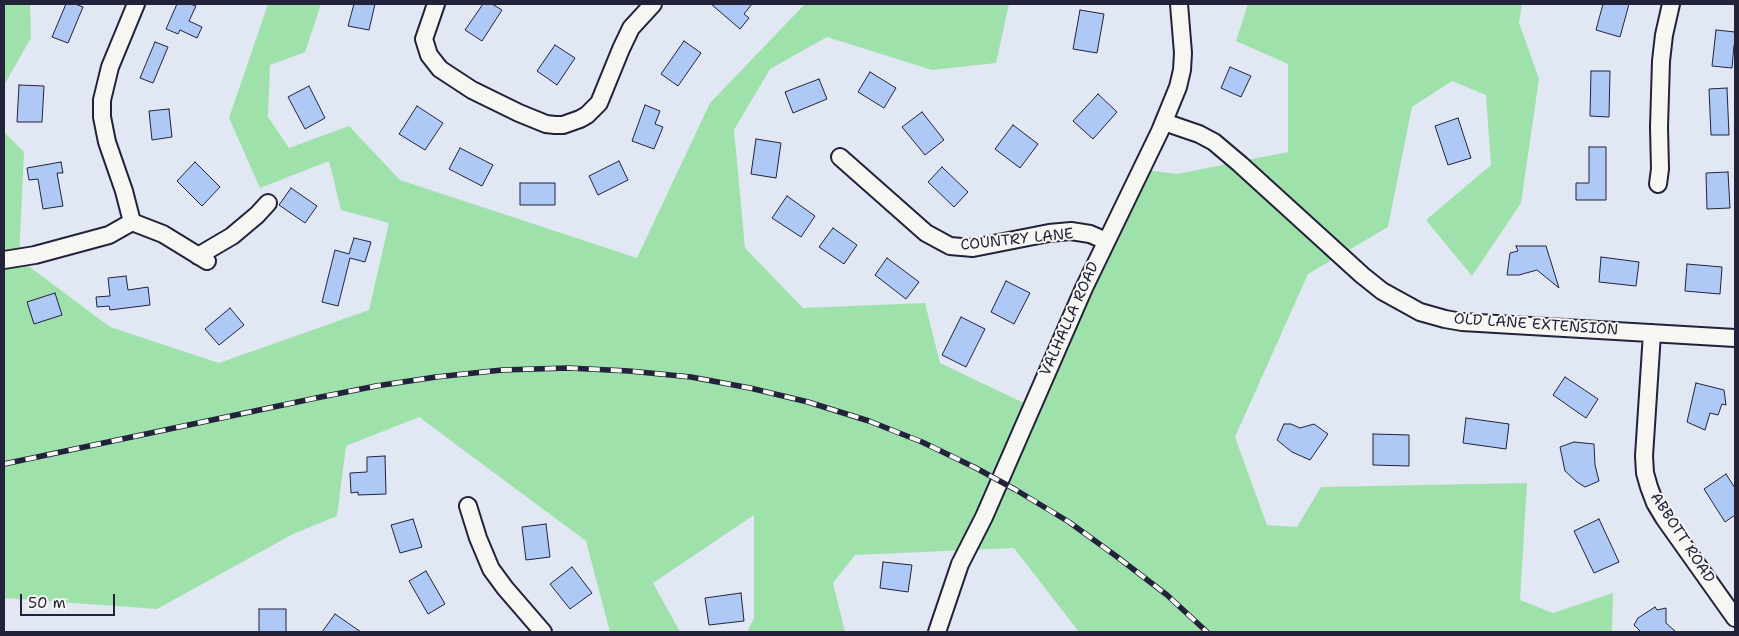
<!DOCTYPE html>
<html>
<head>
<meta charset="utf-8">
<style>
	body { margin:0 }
	#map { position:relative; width:1739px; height:636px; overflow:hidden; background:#e1e8f3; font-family:"Shantell Sans",sans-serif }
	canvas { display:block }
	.frame { position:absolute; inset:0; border:5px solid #22223b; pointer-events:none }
	.scale { position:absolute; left:20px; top:594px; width:95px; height:22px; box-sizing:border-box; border:2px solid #22223b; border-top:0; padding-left:6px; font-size:15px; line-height:18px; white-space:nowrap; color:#22223b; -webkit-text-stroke:4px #f6f6f2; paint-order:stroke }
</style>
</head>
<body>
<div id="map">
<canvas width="1739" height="636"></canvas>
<div class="frame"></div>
<div class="scale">50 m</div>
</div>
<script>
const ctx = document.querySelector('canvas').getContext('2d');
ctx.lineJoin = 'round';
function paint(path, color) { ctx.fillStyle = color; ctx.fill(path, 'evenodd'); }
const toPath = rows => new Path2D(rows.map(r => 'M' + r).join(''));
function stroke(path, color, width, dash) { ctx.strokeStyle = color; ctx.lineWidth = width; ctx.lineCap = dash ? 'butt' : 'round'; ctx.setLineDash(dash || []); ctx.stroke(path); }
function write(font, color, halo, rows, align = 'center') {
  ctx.font = font + ' "Shantell Sans",sans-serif'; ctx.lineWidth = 4; ctx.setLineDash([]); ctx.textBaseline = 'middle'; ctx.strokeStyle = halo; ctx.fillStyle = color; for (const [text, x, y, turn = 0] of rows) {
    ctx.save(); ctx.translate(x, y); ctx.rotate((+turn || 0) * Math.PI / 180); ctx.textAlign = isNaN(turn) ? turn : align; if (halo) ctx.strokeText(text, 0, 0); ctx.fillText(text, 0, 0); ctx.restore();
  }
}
paint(toPath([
	[4,4,30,4,31,38,4,85],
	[268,4,321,4,305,52,270,65,268,117,289,148,349,126,400,180,637,258,710,103,805,4,1009,4,996,63,932,70,827,37,770,69,734,130,745,248,803,308,925,303,940,363,1030,406,1146,170,1177,174,1288,152,1288,64,1236,41,1248,4,1522,4,1519,23,1539,79,1521,203,1472,276,1426,220,1491,165,1486,95,1452,81,1412,107,1388,227,1308,274,1235,437,1267,525,1297,527,1321,487,1527,483,1520,600,1553,613,1613,593,1612,632,1079,632,1014,548,855,555,833,583,845,632,747,632,754,618,754,515,653,583,680,632,610,632,586,541,419,417,346,446,337,516,293,534,157,609,4,598,4,132,24,152,19,259,110,327,219,363,369,310,389,223,341,210,329,161,260,188,229,118]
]), '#9fe1ab');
const building = toPath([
	[66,4,75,4,83,7,68,43,52,37,66,4],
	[177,4,190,4,196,6,189,21,202,27,197,38,180,30,178,34,166,29,177,4],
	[354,4,375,4,369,30,348,26,354,4],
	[483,4,492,4,502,10,482,41,465,30,483,4],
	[711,4,752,4,744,14,749,18,740,29,711,4],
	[1603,4,1629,4,1620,37,1596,30,1603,4],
	[1080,10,1104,14,1097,53,1073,49,1080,10],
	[1716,30,1735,32,1735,46,1734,45,1732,68,1712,66,1716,30],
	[684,41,701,53,678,86,661,74,684,41],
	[155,42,168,47,153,83,140,78,155,42],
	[555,45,575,58,557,85,537,71,555,45],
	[1230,67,1251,76,1241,97,1221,88,1230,67],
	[1591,71,1610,71,1609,117,1590,116,1591,71],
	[870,72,896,88,884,108,858,92,870,72],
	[819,79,827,99,793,113,785,92,819,79],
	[19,85,44,86,42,122,17,122,19,85],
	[309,86,325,118,305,129,288,97,309,86],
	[1727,88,1729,135,1711,135,1709,89,1727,88],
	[1098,94,1117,112,1093,139,1073,121,1098,94],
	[645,105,660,111,655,124,663,127,654,149,632,141,645,105],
	[417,106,443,123,425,150,399,134,417,106],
	[169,109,172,137,152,140,149,111,169,109],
	[922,112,944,140,925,155,902,127,922,112],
	[1458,118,1471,158,1448,165,1435,126,1458,118],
	[1013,125,1038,144,1020,168,995,149,1013,125],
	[756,139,781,143,776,178,751,174,756,139],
	[1589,147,1606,147,1606,200,1576,200,1576,183,1589,183,1589,147],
	[460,148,493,165,482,186,449,169,460,148],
	[619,161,628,180,598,195,589,176,619,161],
	[61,162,63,173,57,173,63,206,43,209,38,179,29,180,27,168,61,162],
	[195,162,220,187,202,206,177,181,195,162],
	[942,167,968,192,954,207,928,182,942,167],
	[1728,172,1730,208,1707,209,1706,173,1728,172],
	[520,183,555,183,555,205,520,205,520,183],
	[291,188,317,206,305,223,279,205,291,188],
	[787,196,815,216,801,237,772,218,787,196],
	[833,228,857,245,844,264,819,247,833,228],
	[354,238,371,242,365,262,350,258,338,306,322,302,335,250,349,254,354,238],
	[1516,246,1546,246,1559,288,1537,270,1519,275,1507,275,1510,253,1518,251,1516,246],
	[1601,257,1639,262,1636,286,1599,282,1601,257],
	[887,258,919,282,906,299,875,275,887,258],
	[1687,264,1722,267,1720,294,1685,291,1687,264],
	[126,276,128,290,148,287,150,305,110,310,109,306,97,307,96,297,110,296,108,278,126,276],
	[1006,281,1030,293,1014,324,991,312,1006,281],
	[55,293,62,315,34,324,27,302,55,293],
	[230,308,244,325,219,345,205,329,230,308],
	[961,317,985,329,966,367,942,355,961,317],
	[1565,377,1598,399,1586,418,1553,395,1565,377],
	[1696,383,1724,390,1726,405,1722,404,1718,415,1710,413,1705,430,1687,422,1696,383],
	[1466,418,1509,424,1506,449,1463,443,1466,418],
	[1284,424,1291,424,1300,428,1314,424,1328,434,1310,460,1292,452,1277,440,1284,424],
	[1373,434,1409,435,1409,466,1373,465,1373,434],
	[1574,442,1594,444,1595,465,1599,481,1585,487,1577,482,1565,471,1560,447,1574,442],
	[385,456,386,494,358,495,358,492,351,493,350,473,367,472,367,457,385,456],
	[1726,474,1735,488,1735,515,1725,522,1704,489,1726,474],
	[413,519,422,547,400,553,391,525,413,519],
	[1599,519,1619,562,1594,573,1574,531,1599,519],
	[546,524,550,557,526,560,522,527,546,524],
	[883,562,912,565,908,592,880,588,883,562],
	[572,567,592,593,570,609,550,584,572,567],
	[426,571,445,604,428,614,409,581,426,571],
	[741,593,744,621,709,625,705,598,741,593],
	[1655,607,1657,610,1666,608,1666,623,1676,632,1641,632,1634,625,1638,618,1655,607],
	[259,609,286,609,286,632,259,632,259,609],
	[335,614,361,632,322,632,335,614]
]);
paint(building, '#afc9f6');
stroke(building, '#22223b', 1);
const minor = toPath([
	[436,4,424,39,429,55,440,69,472,90,519,113,546,124,555,125,563,125,580,119,587,115,599,103,621,49,631,28,653,4],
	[1164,122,1199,134,1214,142,1240,164,1362,275,1382,291,1420,312,1445,319,1462,322,1735,338],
	[840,157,926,233,950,246,973,248,1049,233,1071,231,1090,234,1106,241],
	[1658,184,1660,169,1659,127,1661,61,1664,35,1671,4],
	[132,222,124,191,107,142,102,117,102,100,110,67,136,4],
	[132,222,163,234,207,261],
	[198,256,232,236,257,215,268,203],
	[4,260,35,255,109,235,132,222],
	[1652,333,1644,456,1645,473,1649,487,1655,503,1664,518,1735,618],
	[468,506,478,538,491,569,505,588,543,632],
	[937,632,960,564,984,517,1084,288,1160,131,1178,87,1182,70,1183,53,1179,4]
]);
stroke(minor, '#22223b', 20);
stroke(minor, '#f6f6f2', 16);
const rail = toPath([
	[4,464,316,398,376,386,436,377,502,370,568,368,629,371,691,377,750,388,808,402,869,421,922,442,976,468,1016,490,1069,522,1116,556,1167,595,1207,632]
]);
stroke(rail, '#22223b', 5.5);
stroke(rail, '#f6f6f2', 4, [11]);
write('15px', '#22223b', '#f6f6f2', [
	["COUNTRY LANE",1017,240,-6],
	["VALHALLA ROAD",1070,319,-66],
	["OLD LANE EXTENSION",1536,325,4],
	["ABBOTT ROAD",1682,538,57]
]);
</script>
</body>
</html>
